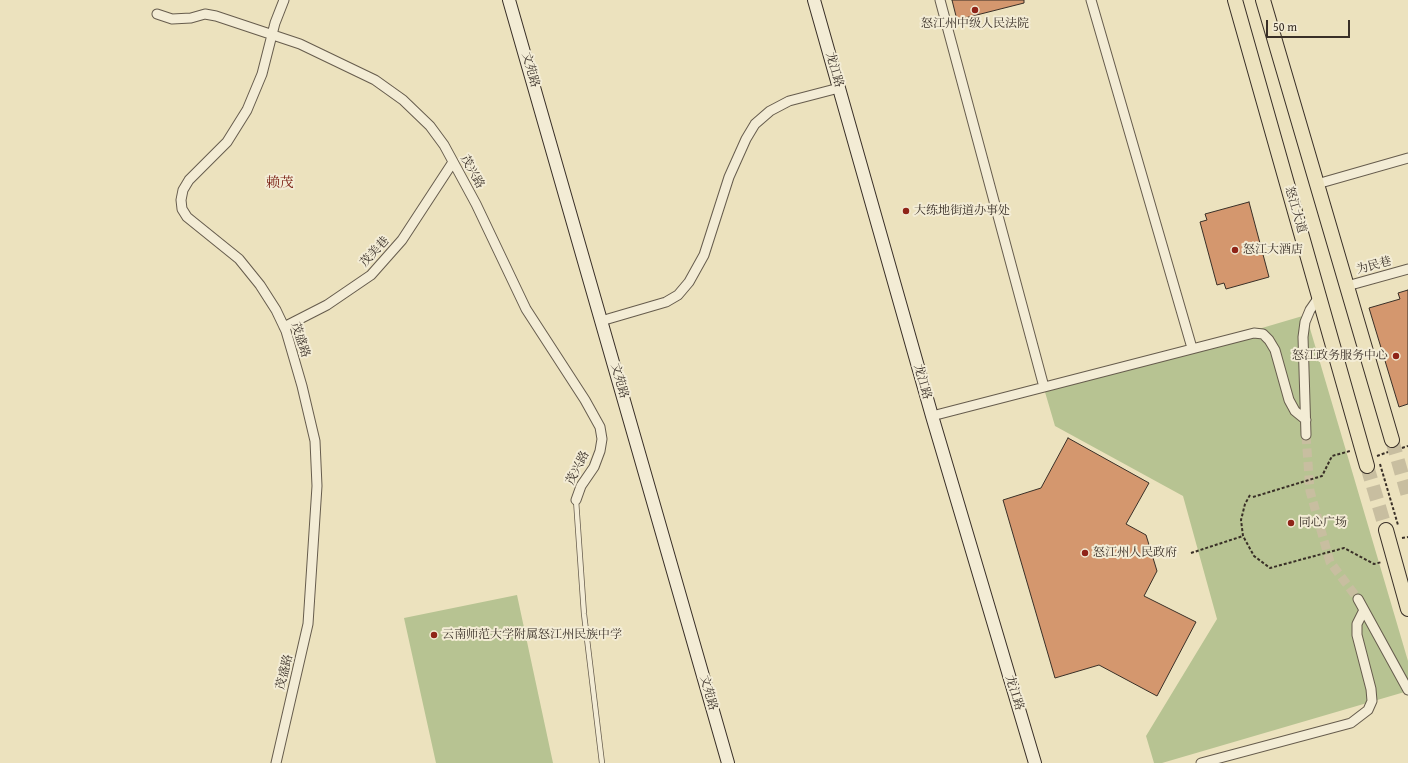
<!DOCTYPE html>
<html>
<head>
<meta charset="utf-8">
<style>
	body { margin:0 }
	#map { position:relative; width:1408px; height:763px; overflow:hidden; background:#ece2be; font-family:"Gentium Book Plus",serif }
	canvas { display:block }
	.scale { position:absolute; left:1266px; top:20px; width:84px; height:18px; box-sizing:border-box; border:2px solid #392f27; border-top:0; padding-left:5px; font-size:12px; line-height:14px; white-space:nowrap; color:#392f27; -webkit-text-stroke:3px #f3ecd5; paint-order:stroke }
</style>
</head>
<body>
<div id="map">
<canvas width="1408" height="763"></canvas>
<div class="scale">50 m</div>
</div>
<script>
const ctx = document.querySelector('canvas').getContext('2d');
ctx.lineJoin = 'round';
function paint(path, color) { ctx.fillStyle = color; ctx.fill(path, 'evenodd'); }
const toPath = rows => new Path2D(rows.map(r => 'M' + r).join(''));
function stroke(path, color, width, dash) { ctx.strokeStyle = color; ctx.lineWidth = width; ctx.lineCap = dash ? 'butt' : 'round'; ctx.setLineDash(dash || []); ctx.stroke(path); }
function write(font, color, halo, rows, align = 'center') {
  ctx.font = font + ' "Gentium Book Plus","Noto Serif SC",serif'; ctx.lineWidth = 4; ctx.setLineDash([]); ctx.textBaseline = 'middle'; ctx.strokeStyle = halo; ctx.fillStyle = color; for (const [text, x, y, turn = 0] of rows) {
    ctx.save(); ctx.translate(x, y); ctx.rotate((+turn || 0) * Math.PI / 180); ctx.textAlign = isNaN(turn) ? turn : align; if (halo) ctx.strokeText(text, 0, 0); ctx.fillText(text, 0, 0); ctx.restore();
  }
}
paint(toPath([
	[1306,315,1408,661,1408,691,1162,763,1154,763,1146,736,1217,619,1183,496,1055,426,1045,392],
	[517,595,553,763,436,763,404,618]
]), '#b7c392');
const building = toPath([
	[952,0,1024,0,1024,3,957,20,952,0],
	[1249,202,1269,277,1226,289,1224,283,1217,285,1200,222,1207,220,1205,214,1249,202],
	[1408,290,1408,404,1399,407,1369,308,1400,299,1398,293,1408,290],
	[1068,438,1149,483,1126,524,1146,535,1157,571,1144,596,1196,622,1157,696,1099,665,1055,678,1003,500,1041,488,1068,438]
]);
paint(building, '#d4976e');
stroke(building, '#392f27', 1);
stroke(toPath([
	[1306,435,1310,491,1330,562,1358,599]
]), '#c8bea0', 9, [9, 4.5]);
stroke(toPath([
	[1407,492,1408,491]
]), '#c8bea0', 12, [12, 6]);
stroke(toPath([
	[1392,440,1408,496],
	[1367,466,1386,530]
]), '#c8bea0', 14, [14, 7]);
const lane = toPath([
	[576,500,584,614,602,763]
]);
const street = toPath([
	[940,0,1044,387],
	[1091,0,1192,348],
	[157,14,172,19,191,18,205,14,216,16,300,44,375,80,403,100,430,126,444,145,476,204,526,309,585,400,600,427,602,439,600,451,594,467,581,486,576,500],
	[1317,184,1408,158],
	[1347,286,1408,269],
	[601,321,666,302,678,295,689,282,704,255,729,177,746,139,755,124,770,111,789,101,839,88],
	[284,327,327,305,371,275,402,240,453,162],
	[932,416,1254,333,1263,334,1269,340,1275,350,1289,400,1295,411,1306,420],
	[1306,435,1303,337,1305,322,1310,310,1319,297],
	[1358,599,1408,690],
	[276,763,308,624,317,486,315,441,302,386,286,331,276,310,260,285,239,259,187,217,182,209,181,200,183,190,189,180,227,142,247,110,262,74,275,23,284,0],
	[1201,763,1351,723,1368,710,1372,701,1371,689,1357,635,1357,624,1364,610]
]);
const secondary = toPath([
	[509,0,728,763],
	[814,0,932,416,1035,763]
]);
const primary = toPath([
	[1235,0,1367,466],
	[1263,0,1392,440],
	[1386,530,1408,609]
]);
stroke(lane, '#665c4d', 6);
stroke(street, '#665c4d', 11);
stroke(secondary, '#392f27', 14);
stroke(primary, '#392f27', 16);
stroke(toPath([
	[1402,448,1408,446],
	[1377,456,1388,452],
	[1380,464,1398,525],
	[1250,495,1245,504,1241,520,1243,536,1254,556,1270,568,1344,548,1374,564,1382,562],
	[1253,497,1322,476,1332,456,1350,451],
	[1402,538,1408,537],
	[1191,553,1243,536]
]), '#392f27', 2, [3, 2]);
stroke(lane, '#f3ecd5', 4.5);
stroke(street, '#f3ecd5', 9);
stroke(secondary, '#f3ecd5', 12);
stroke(primary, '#ece2be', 14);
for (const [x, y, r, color] of [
	[975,10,4,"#8f2418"],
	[906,211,4,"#8f2418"],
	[1235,250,4,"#8f2418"],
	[1396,356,4,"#8f2418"],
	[1291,523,4,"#8f2418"],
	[1085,553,4,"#8f2418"],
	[434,635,4,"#8f2418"]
]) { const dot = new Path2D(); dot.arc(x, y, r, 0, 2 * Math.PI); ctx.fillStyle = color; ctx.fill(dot); stroke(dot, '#f3ecd5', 1.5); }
write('12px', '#392f27', '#f3ecd5', [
	["怒江州中级人民法院",975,24,"center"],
	["大练地街道办事处",914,211],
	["怒江大酒店",1243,250],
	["怒江政务服务中心",1388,356,"right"],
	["同心广场",1299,523],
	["怒江州人民政府",1093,553],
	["云南师范大学附属怒江州民族中学",442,635]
], 'left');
write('12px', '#392f27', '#f3ecd5', [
	["文苑路",530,70,74],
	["龙江路",834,70,74],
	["茂兴路",472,172,61],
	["怒江大道",1295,210,74],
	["茂美巷",375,252,-47],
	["为民巷",1374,266,-15],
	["茂盛路",300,340,72],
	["文苑路",619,381,74],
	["龙江路",922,382,74],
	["茂兴路",578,468,-63],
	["茂盛路",285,672,-76],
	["文苑路",708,693,74],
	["龙江路",1014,693,73]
]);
write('14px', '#7a1f14', '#f3ecd5', [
	["赖茂",280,183]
]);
</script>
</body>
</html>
